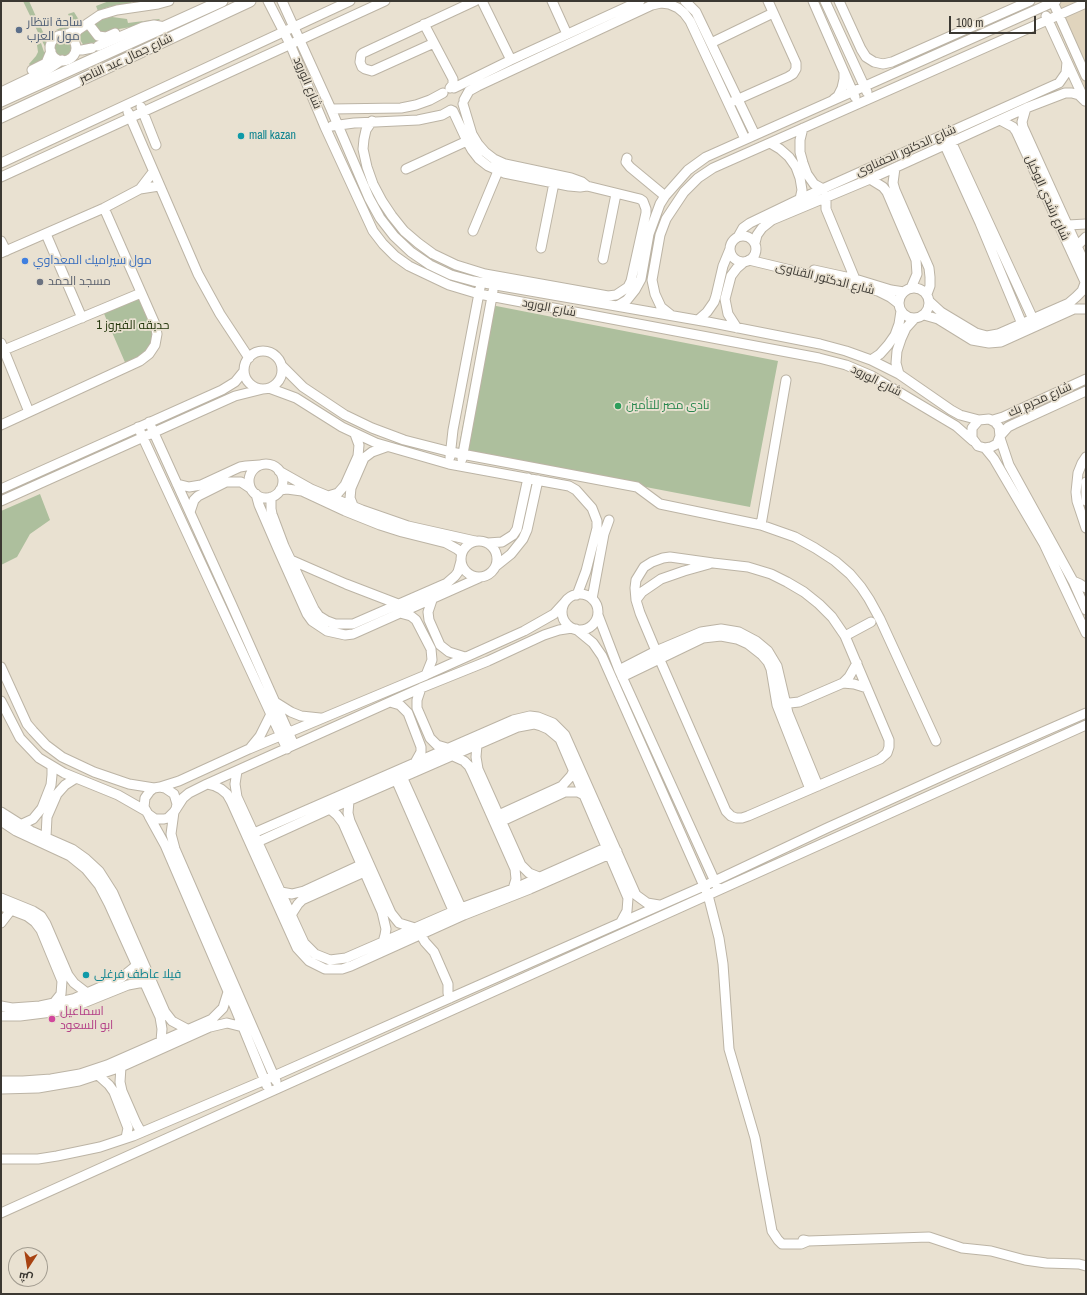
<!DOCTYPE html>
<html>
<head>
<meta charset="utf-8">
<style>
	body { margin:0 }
	#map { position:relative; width:1087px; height:1295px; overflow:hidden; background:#e9e1d1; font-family:"Archivo Narrow",Cairo,sans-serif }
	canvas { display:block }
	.frame { position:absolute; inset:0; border:2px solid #3b3832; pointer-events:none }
	.north { position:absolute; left:8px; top:1247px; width:40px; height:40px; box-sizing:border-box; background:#e9e1d1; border:1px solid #a39d91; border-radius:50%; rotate:192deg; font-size:11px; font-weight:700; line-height:16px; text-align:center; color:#3b3832 }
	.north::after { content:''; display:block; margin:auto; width:14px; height:18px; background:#a84312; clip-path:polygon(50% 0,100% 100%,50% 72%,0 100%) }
	.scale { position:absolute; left:949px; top:16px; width:87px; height:18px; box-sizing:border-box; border:2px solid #3b3832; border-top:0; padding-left:5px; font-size:12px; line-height:14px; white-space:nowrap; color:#3b3832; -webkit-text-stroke:3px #e9e1d1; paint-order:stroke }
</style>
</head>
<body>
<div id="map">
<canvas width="1087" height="1295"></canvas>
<div class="frame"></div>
<div class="north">ش</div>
<div class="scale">100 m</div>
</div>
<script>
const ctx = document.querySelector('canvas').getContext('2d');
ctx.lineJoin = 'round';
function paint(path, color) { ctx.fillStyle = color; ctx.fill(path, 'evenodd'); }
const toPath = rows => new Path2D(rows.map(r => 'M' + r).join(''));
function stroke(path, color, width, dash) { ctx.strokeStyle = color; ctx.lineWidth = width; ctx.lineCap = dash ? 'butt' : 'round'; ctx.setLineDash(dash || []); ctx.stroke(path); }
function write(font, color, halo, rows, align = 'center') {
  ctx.font = font + ' "Archivo Narrow",Cairo,sans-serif'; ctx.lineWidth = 3.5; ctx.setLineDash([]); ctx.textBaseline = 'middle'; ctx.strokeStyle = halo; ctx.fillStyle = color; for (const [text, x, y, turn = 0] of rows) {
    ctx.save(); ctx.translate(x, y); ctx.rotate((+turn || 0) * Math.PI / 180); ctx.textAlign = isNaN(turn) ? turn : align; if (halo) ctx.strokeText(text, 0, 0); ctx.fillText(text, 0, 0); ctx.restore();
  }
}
paint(toPath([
	[1063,1,1086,1,1086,90,1049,7]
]), '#e0d4bd');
paint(toPath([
	[23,1,29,1,47,41,46,49],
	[109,1,114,2,132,1,131,3,108,7,98,11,96,6],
	[74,12,79,20,77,25,68,30,56,30,69,24,71,20,68,14],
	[105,16,127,19,128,23,159,19,160,20,144,21,131,27,119,29,108,34,95,30,94,26,95,24],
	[84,30,88,31,102,40,96,43,96,42,84,46,79,38,79,34],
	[61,38,68,38,71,40,72,44,70,53,66,56,62,58,55,55,54,48,57,42],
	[41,43,44,52,46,51,46,58,32,68,29,64,36,56,38,52,37,45],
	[141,293,155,324,155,345,127,367,102,309],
	[486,304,778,361,750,507,458,451],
	[40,494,50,520,30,534,17,557,1,565,1,511]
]), '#adbf9d');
const minor = toPath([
	[268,1,290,44,325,127,373,231,383,244,395,256,409,266,449,285,479,294,819,358,846,365,872,376,956,426,973,441],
	[282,1,331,109,369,198,380,218,394,236,411,252,430,265,451,275,473,281,708,322,820,344,846,351,871,360,899,374,951,410,960,415,979,420,989,419,995,422,999,427,1000,436,997,444,991,447,985,448,978,446,972,438,972,428,979,420],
	[482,1,511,60],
	[552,1,567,34],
	[685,1,696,12,755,135],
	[813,1,855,97],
	[825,1,867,92],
	[839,1,861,49,866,57,874,62,883,64,892,62,1030,1],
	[1053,2,1086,76],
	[1046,16,1085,101],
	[88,23,98,36,106,37,115,33],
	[424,24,453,79,453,84,450,88],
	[63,35,70,33,79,27],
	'50 48a13 13 0 1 1 26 0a13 13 0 1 1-26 0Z',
	[74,41,75,34,78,30,100,15,117,10,158,4,169,1],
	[434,43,372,71,365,69,362,67,360,62,361,55,363,53,475,1],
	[711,43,773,13],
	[98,46,143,27,154,25,165,27],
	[76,50,82,50,92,48],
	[32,70,46,63,51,51],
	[454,88,511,60,640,1],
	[1,92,47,70,62,60],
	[834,99,838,96,842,88,844,79,844,73],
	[464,100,469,91,478,86,652,5,661,3,669,4,678,8,684,13,690,21,745,139],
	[734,101,788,77,793,74,796,69,796,63,768,1],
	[141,107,156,145],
	[1026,108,1022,122,1023,127,1086,266],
	[331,109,401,108,416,105,430,100,443,93],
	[453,111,467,141,472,150,479,159,488,166,504,173,569,186,580,187,587,186],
	[128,112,198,274,220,314,249,358],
	[1000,120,1013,127,1016,131,1086,284],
	[372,121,366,130,364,139,363,149,367,167,373,184,382,201,392,216,404,231,418,243,433,254,456,265,485,274,608,296,616,295,628,287,631,281,646,213,646,209,643,201,640,199,587,186,582,182,571,178,505,164,494,159,485,152,478,144,472,134,463,104],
	[332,126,354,123,418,120,442,115,451,110],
	[803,128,800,140,800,152,803,163,807,174,814,184,823,189],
	[949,137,1033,319],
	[942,139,980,223,1022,324],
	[770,143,780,149,789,157,796,167,800,178,802,190,800,199],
	[627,158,626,162,630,167,665,196],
	[1,163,350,1],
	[895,168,893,183,895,190,929,268,930,277,930,286,927,294],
	[406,169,467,141],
	[1,177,385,1],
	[870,179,883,187,887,192,916,260,917,274,911,288],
	[140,189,153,172],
	[826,196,826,209,855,279],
	[1068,225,1086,224],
	[473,231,498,171],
	[46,234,82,318],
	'730 249a13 13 0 1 1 26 0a13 13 0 1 1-26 0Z',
	[738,237,743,228,750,223,800,199,1059,83,1066,73,1067,62],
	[1,241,6,251],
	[755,243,757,235,762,228,772,220,870,179,1026,108,1065,93,1072,93,1079,95,1084,100],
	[1077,246,1086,237],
	[541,248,554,183],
	[1,253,104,208,140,189,159,186],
	[603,259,616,194],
	[749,260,878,291,890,297,899,304],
	[814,270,855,279,891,290,904,292],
	'899 303a15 15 0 1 1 30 0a15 15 0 1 1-30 0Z',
	[929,301,941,312,976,333,987,336,998,334,1069,303,1076,297,1082,291,1085,283],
	[617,306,627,300,635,290,641,279,649,234,660,204,665,196,688,170,706,157,1056,1],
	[671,315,661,307,655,294,652,280,660,235,666,219,684,192,698,178,713,168,1086,3],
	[924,315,938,319,972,340,989,343,1001,342,1074,309,1086,309],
	[698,320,707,312,714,302,716,296,723,266,730,249],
	[737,328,728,314,725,299,731,276,737,268,744,262],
	[1,343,29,412],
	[4,350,141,293],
	'244 370a19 19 0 1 1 38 0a19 19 0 1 1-38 0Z',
	[871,360,880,354,888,345,895,335,899,324,901,311],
	[282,366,303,387,345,415,372,428,404,440,451,452,637,487,660,504,761,525,795,537,815,548,835,561,850,574,861,587,869,599,880,619,936,741],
	[899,374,896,363,897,351,901,339,906,328,915,318],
	[269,388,296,398,342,427,376,443,449,464,569,486,576,490,592,508,597,521,597,528,586,571,577,595],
	[993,420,1003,417,1086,379],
	[149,422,231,603,294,745],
	[1,425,140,361,149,354,155,345,157,334,155,324,104,208],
	[138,427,287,749],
	[1000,436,1008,427,1014,424,1086,391],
	[1000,438,1009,465,1073,581,1086,610],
	[985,448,994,459,1044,544,1086,633],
	[450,457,453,430,480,288],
	[1086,457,1082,463,1078,473,1076,492,1077,501,1086,528],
	[462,459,493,291],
	'249 481a17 17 0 1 1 34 0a17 17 0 1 1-34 0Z',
	[279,471,311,489,362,510,408,526,475,541],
	[1086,482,1086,501],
	[177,484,189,487,201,485,240,467,246,466,260,465],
	[1,489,222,390,235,382,244,371],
	[280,490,287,489,302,491,345,511,380,525,402,532,446,543,457,549,462,553],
	[256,494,259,505,278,549,307,614,312,621,327,631,345,635,353,634,481,577],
	[328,496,338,493,345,485,358,456,359,445,355,434],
	[271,497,271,509,272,514,284,546,314,609,319,616,327,621,335,624,353,624,447,583,455,576,458,572,461,561],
	[1,501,235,396,263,389],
	[354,508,350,498,351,488,364,458,372,452,386,447],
	[190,512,194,500,198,496,226,482,241,482,250,488],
	[761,525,786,380],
	'461 559a18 18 0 1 1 36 0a18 18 0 1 1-36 0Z',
	[488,543,502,542,513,535,517,529,528,478],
	[670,557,713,563,748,567,771,574,787,582,804,592,819,604,832,617,845,636,889,740,889,747,887,753,880,759,748,816,742,818,736,818,731,816,726,811,656,651,640,613,636,600,635,588,636,580,644,567,652,562,663,558,670,557],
	[291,560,346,584,398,604],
	[496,566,511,554,523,539,527,530,538,480],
	[1073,581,1080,584,1086,588],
	'562 612a18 18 0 1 1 36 0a18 18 0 1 1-36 0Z',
	[592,599,604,534,609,520],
	[432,600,428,612,429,620,440,645,449,652,465,657],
	[636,600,642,592,661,579,684,571,709,564],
	[400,613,411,616,416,620,431,649,432,660,426,675],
	[598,615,619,670,717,886],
	[576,629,593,643,602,656,708,895,719,938,723,964,729,1049,755,1138,772,1231,778,1240,782,1244,801,1244,808,1241],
	[845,636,871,622],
	[1,667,27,724,33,731,46,745,62,757,94,772,129,784,154,788],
	[619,670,656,651,701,632,721,629,739,632,756,641,768,651,777,666,788,713,818,786],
	[622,677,703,638,721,636,737,639,748,644,762,655,768,662,771,669,777,705,810,789],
	[843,683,849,677,857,663],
	[421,688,417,700,417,708,430,738,437,745,447,748],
	[1,701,20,738,39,758,64,773,118,795,146,811],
	[275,702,291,712,301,716,320,718],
	[390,702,400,705,408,713,421,747,421,752,416,761],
	[781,704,799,702,843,683,854,684,867,688],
	[477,745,476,757,478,769,521,865,529,873,539,877],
	[251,747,260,736,271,714],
	[453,756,464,761,469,766,472,772,515,869,516,879,513,889],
	[237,771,235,784,237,797,304,943,315,954,330,960,346,958,461,908,513,889,612,845],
	[400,772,463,912],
	[394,775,455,915],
	[207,784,215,786,221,789,227,794,231,801,297,948,309,961,325,969,342,969,351,966,464,915,530,889,617,851],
	[160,787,179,781,249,749,426,675,524,631,554,614,565,602],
	[349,801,348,813,350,821,391,913,399,923,415,928],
	[176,809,177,804,174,794,165,788,160,787,154,788,150,791,145,798,144,807,148,814,155,819,164,819,168,818,174,812,183,798,189,793,207,784,421,688,488,661,544,635,559,630,572,628],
	[330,809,337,815,343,823,382,912,386,929,385,935,383,942],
	[1,812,31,831,72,849,86,859,99,871,113,893,165,1012,172,1021,187,1029],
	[174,812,171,834,175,849,276,1081],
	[149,816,165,845,236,1010,267,1086],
	[494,817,562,786,571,776,574,770],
	[1,821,16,831,70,856,86,869,99,885,109,904,160,1017,162,1029,161,1041],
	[496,824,565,792,578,792,584,795],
	[20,825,33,819,42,808,51,785,52,775,52,767],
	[247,836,513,720,530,716,538,717,553,723,565,735,636,895,647,903,659,905],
	[46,837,47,817,57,794,65,785,76,778],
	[251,845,330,809,518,727,534,724,541,726,548,729,560,739,628,898,627,911,621,922],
	[281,892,292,894,304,891,367,862],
	[1,898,33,911,41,916,46,924,68,975,74,983,87,993],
	[1,906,27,916,35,922,41,930,62,981,61,994,53,1004],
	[291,915,298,904,302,900,369,870],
	[1,923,11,910],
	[421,935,425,942,434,952,448,984,448,993,450,998],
	[1,1006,12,1008,40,1006,73,999,121,978,137,965],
	[1,1016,20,1016,60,1011,76,1006,128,985,144,982],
	[121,1067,120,1082,122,1091,136,1123,141,1132],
	[99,1076,109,1085,114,1092,128,1128,126,1138],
	[1,1081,23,1081,51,1079,80,1074,107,1065,212,1019,223,1008,228,992],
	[1,1089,38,1088,79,1081,121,1067,210,1027,227,1023,243,1027],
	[1,1159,38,1159,57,1156,100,1147,133,1136,265,1080,450,998,704,886,827,828,951,772,1086,713],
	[1,1213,1086,725],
	[803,1240,808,1241,929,1237,962,1248,991,1251,1025,1260,1046,1263,1079,1264,1086,1266]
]);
const major = toPath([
	[1,101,222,1],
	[1,117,250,1]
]);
stroke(minor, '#bcb4a5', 11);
stroke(major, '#bcb4a5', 13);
stroke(minor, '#fff', 9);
stroke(major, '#fff', 11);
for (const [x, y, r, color] of [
	[19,30,4,"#5c6f8a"],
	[241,136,4,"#0f9aa8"],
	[25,261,4,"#3f7fe0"],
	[40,282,4,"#6b7280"],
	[618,406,4,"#2e9e5b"],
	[86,975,4,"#0f9aa8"],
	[52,1019,4,"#d1479c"]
]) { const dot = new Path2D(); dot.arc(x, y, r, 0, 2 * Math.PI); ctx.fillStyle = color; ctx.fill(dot); stroke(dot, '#e9e1d1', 1.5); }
write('12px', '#4e5e75', '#e9e1d1', [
	["ساحة انتظار",27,23],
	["مول العرب",27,37]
], 'left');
write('12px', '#3b3832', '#e9e1d1', [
	["شارع جمال عبد الناصر",126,59,-25],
	["شارع الورود",307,83,67],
	["شارع الدكتور الحفناوى",906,151,-24],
	["شارع رشدي الوكيل",1047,198,66],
	["شارع الدكتور القناوى",825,279,14],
	["شارع الورود",549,308,11],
	["شارع الورود",876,381,27],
	["شارع محرم بك",1040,400,-24]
]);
write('12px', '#0d838f', '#e9e1d1', [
	["mall kazan",249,136],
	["فيلا عاطف فرغلى",94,975]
], 'left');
write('12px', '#366cbe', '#e9e1d1', [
	["مول سيراميك المعداوي",33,261]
], 'left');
write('12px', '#5b616d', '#e9e1d1', [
	["مسجد الحمد",48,282]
], 'left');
write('12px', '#23360b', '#e9e1d1', [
	["حدبقه الفيروز 1",133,326]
]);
write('12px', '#27864d', '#e9e1d1', [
	["نادى مصر للتأمين",626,406]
], 'left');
write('12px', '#b23c85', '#e9e1d1', [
	["اسماعيل",60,1012],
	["ابو السعود",60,1026]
], 'left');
</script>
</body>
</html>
